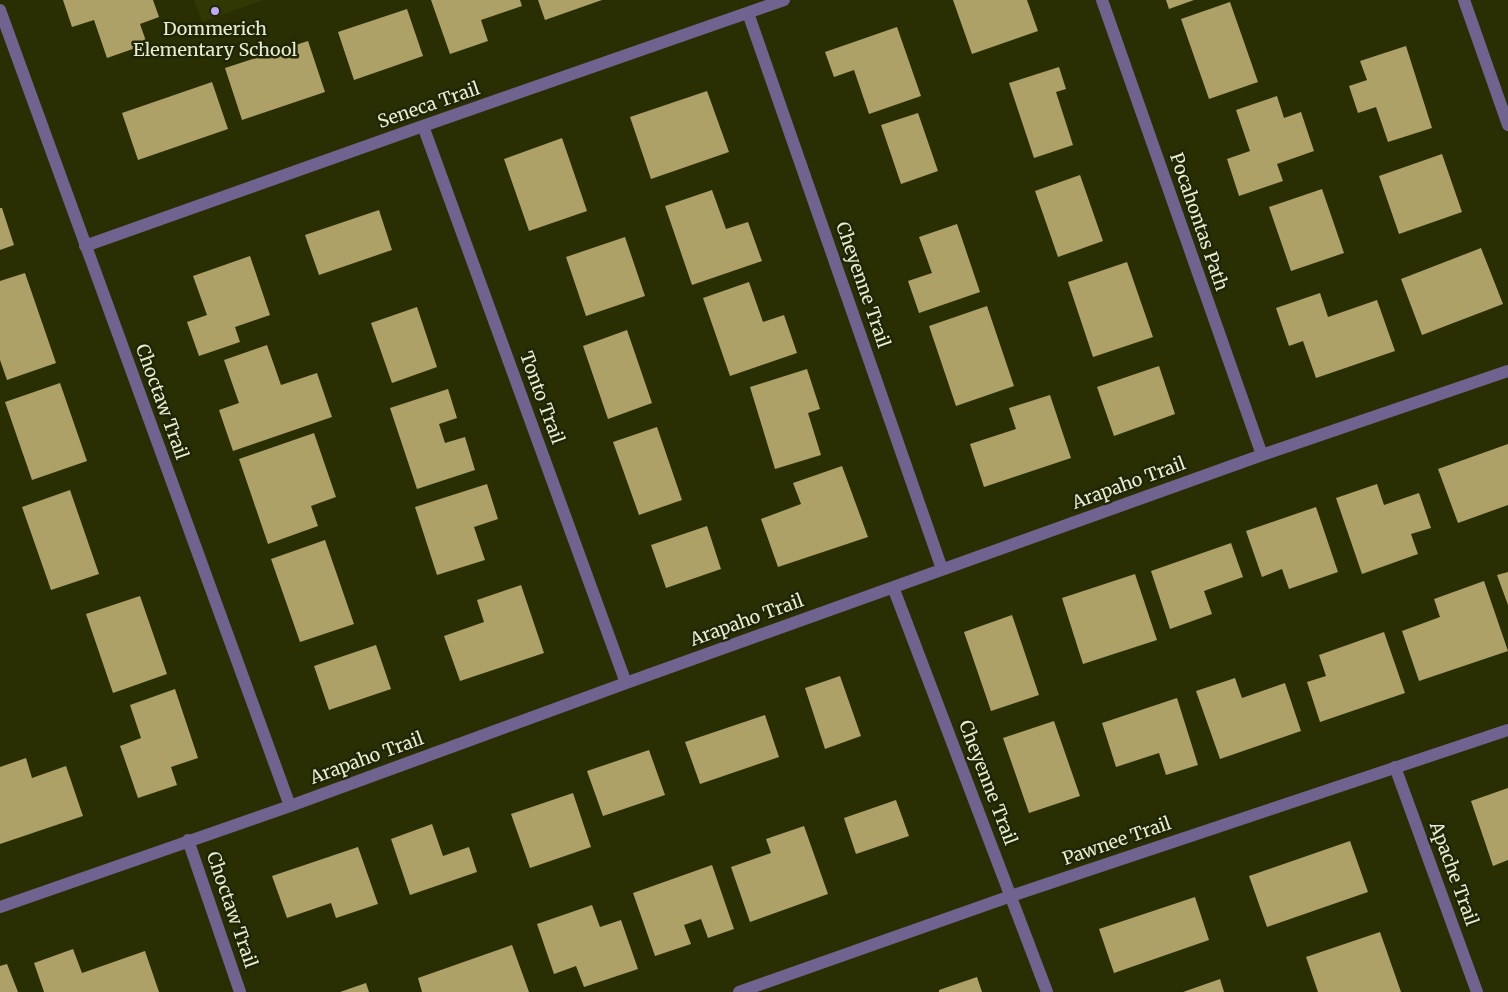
<!DOCTYPE html>
<html>
<head>
<meta charset="utf-8">
<style>
	body { margin:0 }
	canvas { display:block; background:#292f03 }
</style>
</head>
<body>
<canvas width="1508" height="992"></canvas>
<script>
const ctx = document.querySelector('canvas').getContext('2d');
ctx.lineJoin = 'round';
function paint(path, color) { ctx.fillStyle = color; ctx.fill(path, 'evenodd'); }
const toPath = rows => new Path2D(rows.map(r => 'M' + r).join(''));
function stroke(path, color, width, dash) { ctx.strokeStyle = color; ctx.lineWidth = width; ctx.lineCap = dash ? 'butt' : 'round'; ctx.setLineDash(dash || []); ctx.stroke(path); }
function write(font, color, halo, rows, align = 'center') {
  ctx.font = font + ' Merriweather,serif'; ctx.lineWidth = 5; ctx.setLineDash([]); ctx.textBaseline = 'middle'; ctx.strokeStyle = halo; ctx.fillStyle = color; for (const [text, x, y, turn = 0] of rows) {
    ctx.save(); ctx.translate(x, y); ctx.rotate((+turn || 0) * Math.PI / 180); ctx.textAlign = isNaN(turn) ? turn : align; if (halo) ctx.strokeText(text, 0, 0); ctx.fillText(text, 0, 0); ctx.restore();
  }
}
paint(toPath([
	[194,0,263,0,202,22]
]), '#313804');
paint(toPath([
	[63,0,153,0,159,17,140,24,147,44,107,58,94,20,72,27],
	[431,0,520,0,522,6,481,20,488,41,450,54],
	[538,0,602,0,545,20],
	[953,0,1027,0,1038,31,972,54],
	[1166,0,1194,0,1169,9],
	[1230,2,1258,82,1209,99,1181,19],
	[407,9,423,56,354,80,338,32],
	[897,27,921,96,869,114,854,70,834,77,825,52],
	[308,41,325,92,242,120,225,68],
	[1406,46,1432,128,1388,142,1376,107,1358,113,1349,86,1367,80,1360,61],
	[1059,67,1066,89,1056,92,1073,145,1034,158,1009,83],
	[212,82,228,129,138,160,122,113],
	[707,91,729,152,651,179,630,117],
	[1277,96,1284,118,1301,112,1314,151,1277,164,1283,181,1239,196,1227,159,1250,151,1236,110],
	[918,113,938,171,901,184,881,125],
	[562,138,587,211,529,231,504,159],
	[1442,154,1462,212,1399,234,1379,176],
	[1080,175,1103,241,1058,257,1035,191],
	[1322,189,1344,253,1291,271,1269,207],
	[712,190,726,229,748,222,762,261,692,285,665,206],
	[0,208,2,208,14,245,0,250],
	[379,210,392,250,319,275,305,235],
	[957,224,980,292,919,313,908,281,932,273,919,237],
	[625,237,645,296,586,316,566,257],
	[1481,248,1503,304,1422,335,1401,279],
	[250,256,270,315,235,327,240,342,199,356,187,322,207,315,193,276],
	[1127,262,1153,337,1093,357,1068,282],
	[25,273,56,363,7,380,0,360,0,281],
	[749,282,763,322,784,315,797,353,730,376,703,298],
	[1320,293,1328,317,1377,300,1395,351,1316,378,1303,341,1289,346,1276,308],
	[987,306,1014,386,956,406,929,326],
	[417,307,437,367,392,383,371,323],
	[627,330,652,403,608,419,583,346],
	[267,345,281,385,317,373,332,417,233,451,219,410,239,403,224,360],
	[1159,366,1175,414,1114,436,1097,387],
	[807,369,820,409,808,413,821,455,775,469,750,387],
	[60,383,87,461,32,480,5,402],
	[448,389,457,418,439,424,445,443,465,437,475,470,417,489,390,408],
	[1050,395,1071,458,984,487,970,444,1016,429,1009,408],
	[657,427,682,500,639,515,613,442],
	[314,433,336,497,311,506,318,526,268,544,239,459],
	[1508,444,1508,505,1458,523,1438,469],
	[842,466,868,537,778,567,761,519,801,504,793,483],
	[487,484,498,519,474,527,485,560,437,575,415,507],
	[1377,484,1384,505,1419,493,1431,528,1411,534,1418,554,1362,574,1336,498],
	[70,490,99,574,51,590,22,507],
	[1316,507,1338,572,1289,589,1282,569,1262,577,1246,531],
	[707,526,721,569,666,588,651,545],
	[325,540,354,624,300,642,271,559],
	[1231,543,1243,577,1204,591,1212,614,1170,629,1151,571],
	[1508,572,1508,605,1497,575],
	[1135,574,1157,640,1083,664,1062,598],
	[1484,581,1508,651,1419,681,1402,631,1440,617,1434,599],
	[521,585,544,653,460,681,444,636,484,622,477,600],
	[140,596,167,674,113,693,86,614],
	[1012,615,1039,695,991,711,964,632],
	[1384,632,1405,693,1320,722,1307,682,1326,676,1319,655],
	[376,645,391,689,329,710,314,666],
	[840,676,861,736,825,749,805,688],
	[1235,678,1242,698,1285,683,1301,731,1220,759,1196,691],
	[175,689,198,758,171,767,177,785,138,798,120,746,141,738,130,705],
	[1177,698,1198,765,1166,775,1159,753,1116,767,1102,723],
	[765,715,779,757,700,784,685,742],
	[1054,721,1080,796,1029,813,1003,738],
	[649,750,665,795,603,816,587,771],
	[26,758,32,778,66,766,83,816,0,844,0,767],
	[1508,788,1508,860,1493,866,1471,801],
	[573,793,591,847,530,868,511,814],
	[896,800,909,836,856,854,844,818],
	[432,824,443,856,469,847,477,872,410,895,391,839],
	[804,826,828,894,750,922,731,867,771,853,766,839],
	[1350,841,1368,892,1267,927,1249,876],
	[358,847,378,904,336,918,331,903,287,918,272,876],
	[712,865,734,929,708,938,701,919,684,925,691,944,655,956,633,893],
	[1195,897,1209,940,1114,973,1099,929],
	[592,905,600,927,621,920,638,969,584,987,576,966,554,974,537,924],
	[1380,932,1401,992,1318,992,1306,957],
	[512,945,529,992,422,992,418,978],
	[73,949,82,973,145,951,159,992,44,992,34,963],
	[7,964,18,992,0,992,0,966],
	[977,977,982,992,939,992,939,990],
	[1220,979,1224,992,1183,992],
	[366,983,369,992,340,992]
]), '#aea167');
stroke(toPath([
	[1102,0,1262,455],
	[1464,0,1508,125],
	[0,10,290,806],
	[748,13,942,569],
	[423,126,626,683],
	[85,246,423,126,784,0],
	[893,587,1047,992],
	[1395,767,1477,992],
	[188,840,240,992],
	[0,907,290,806,626,683,1262,455,1508,371],
	[739,992,1011,896,1508,730]
]), '#70638f', 12);
for (const [x, y, r, color] of [
	[215,11,5,"#bfa9f4"]
]) { const dot = new Path2D(); dot.arc(x, y, r, 0, 2 * Math.PI); ctx.fillStyle = color; ctx.fill(dot); stroke(dot, '#202507', 2); }
write('18px', '#e7edd0', '#202507', [
	["Dommerich",215,30],
	["Elementary School",215,51]
]);
write('18px', '#e7edd0', '#202507', [
	["Seneca Trail",429,106,-19],
	["Pocahontas Path",1198,222,71],
	["Cheyenne Trail",862,285,71],
	["Tonto Trail",541,398,70],
	["Choctaw Trail",161,402,70],
	["Arapaho Trail",1129,484,-20],
	["Arapaho Trail",747,621,-20],
	["Arapaho Trail",367,759,-20],
	["Cheyenne Trail",987,783,69],
	["Pawnee Trail",1117,842,-19],
	["Apache Trail",1453,874,70],
	["Choctaw Trail",231,910,71]
]);
</script>
</body>
</html>
